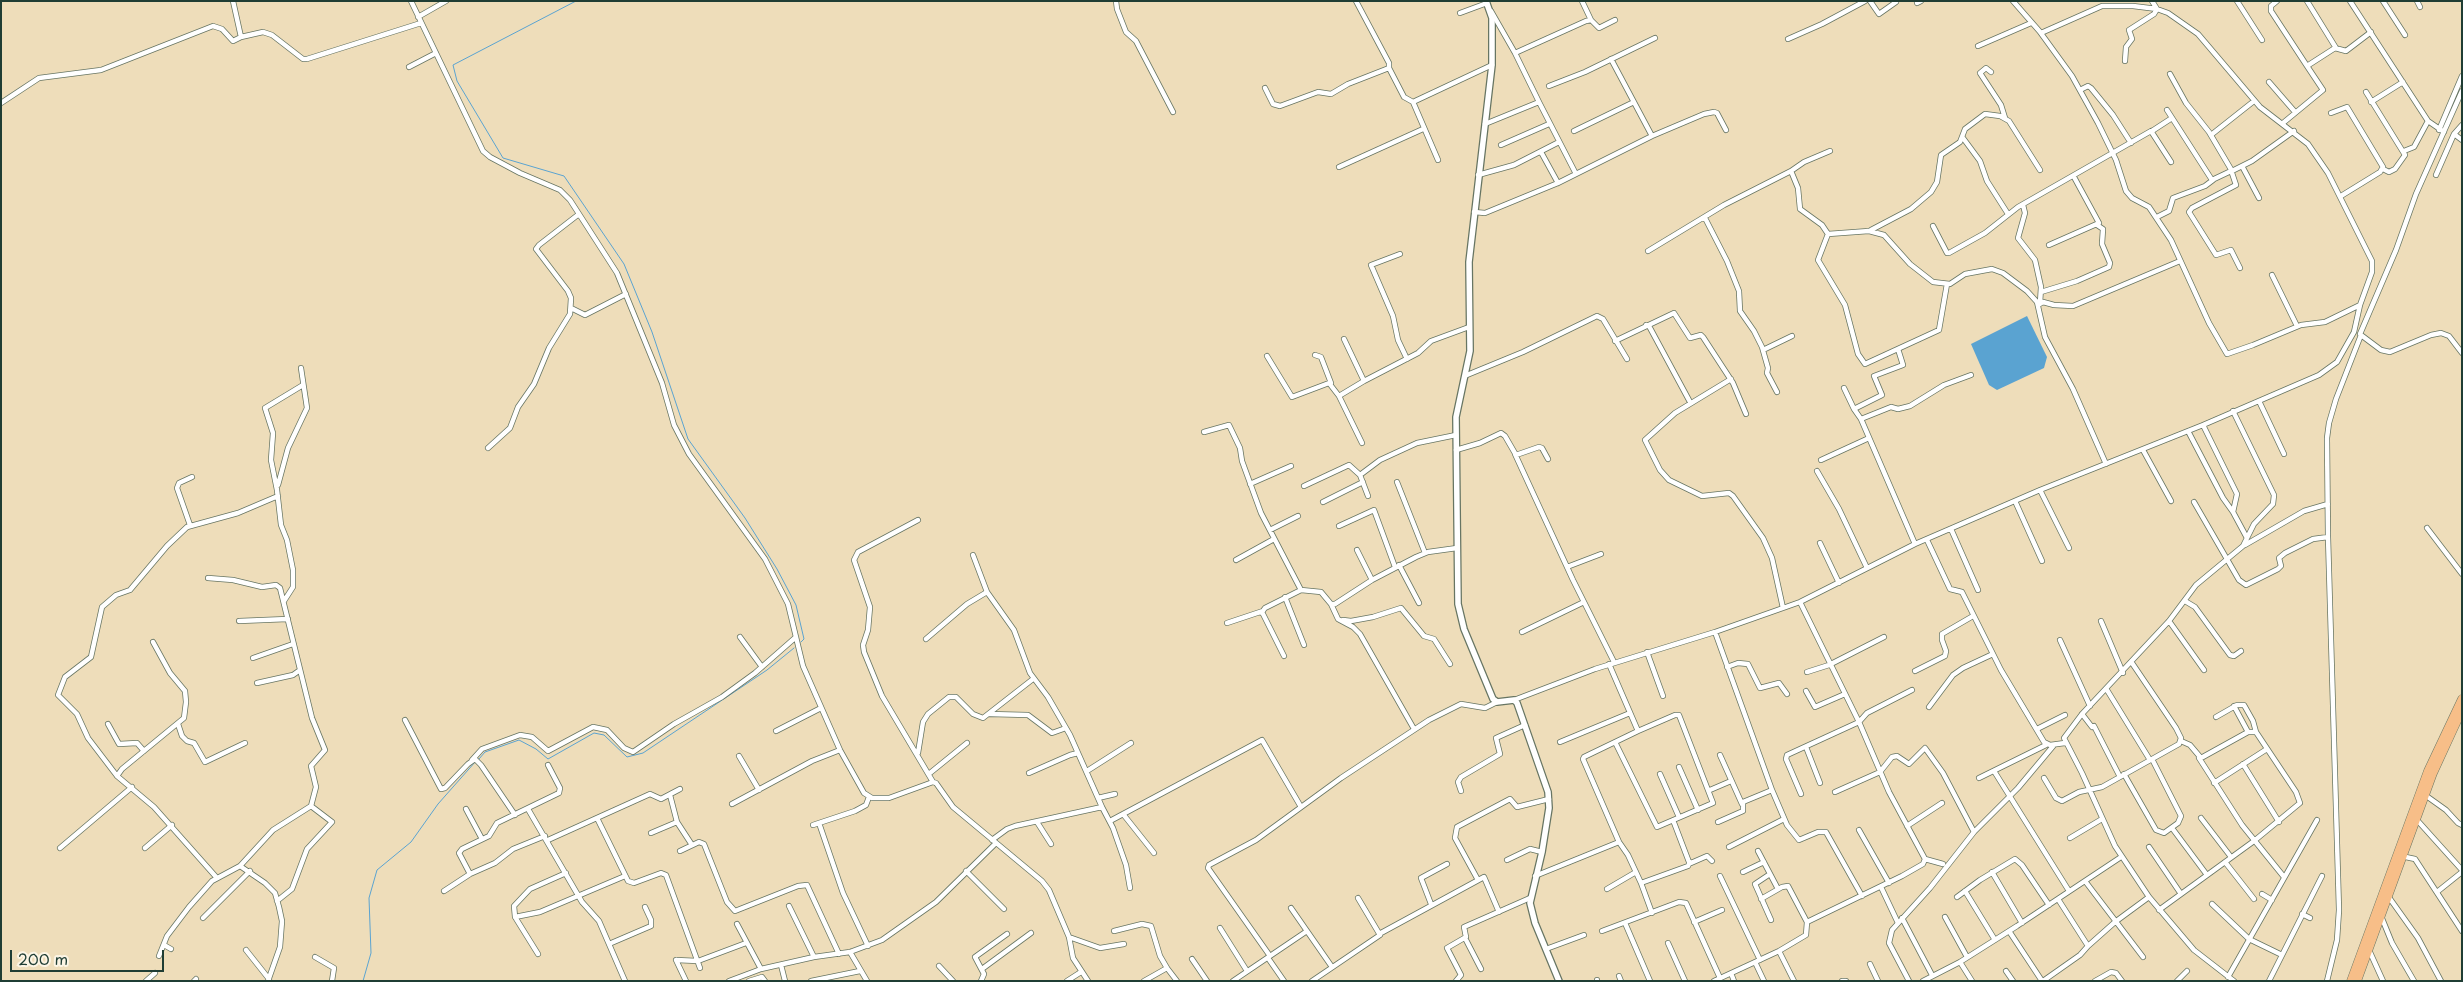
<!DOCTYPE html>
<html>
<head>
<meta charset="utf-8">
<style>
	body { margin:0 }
	#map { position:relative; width:2463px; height:982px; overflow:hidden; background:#eeddba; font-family:"Playpen Sans",sans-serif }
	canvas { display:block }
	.frame { position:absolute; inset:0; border:2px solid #1f3d34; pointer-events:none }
	.scale { position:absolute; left:10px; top:950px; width:154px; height:22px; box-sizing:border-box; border:2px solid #1f3d34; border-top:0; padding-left:6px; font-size:15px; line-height:18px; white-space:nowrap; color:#1f3d34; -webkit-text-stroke:4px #fcf5e5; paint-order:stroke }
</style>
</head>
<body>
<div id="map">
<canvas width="2463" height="982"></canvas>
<div class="frame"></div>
<div class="scale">200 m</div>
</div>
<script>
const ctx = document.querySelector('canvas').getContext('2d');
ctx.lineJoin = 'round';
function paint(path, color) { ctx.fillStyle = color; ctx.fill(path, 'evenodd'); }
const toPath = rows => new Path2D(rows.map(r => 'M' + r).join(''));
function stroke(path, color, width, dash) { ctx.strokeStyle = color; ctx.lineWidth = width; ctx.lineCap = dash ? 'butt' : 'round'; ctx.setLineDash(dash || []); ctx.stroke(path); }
paint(toPath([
	[2027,316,2047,357,2044,368,1997,390,1989,385,1971,344]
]), '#5aa3d1');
stroke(toPath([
	[576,1,453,65,457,81,503,158,564,176,624,264,652,332,688,439,745,518,777,569,796,605,804,639,801,642],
	[479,759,485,752,519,740,536,749,548,759,594,733,604,735,627,757,643,753,767,670,794,648],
	[363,981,371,953,369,898,377,870,411,842,438,804,476,761]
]), '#5aa3d1', 1);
const minor = toPath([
	[233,1,241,37],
	[411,1,483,151,490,157,520,173,560,190,570,200,617,273,662,383,674,425,689,454,765,559,788,604,803,666,840,750,864,793,872,798,889,798,933,782,936,783,953,807,1042,881,1049,890,1069,937,1073,958,1088,981],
	[1116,1,1117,9,1126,32,1136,41,1173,112],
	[1356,1,1389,63,1389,68],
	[1582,1,1591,20],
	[1870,1,1879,14,1896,2],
	[2237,1,2262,40],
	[2277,1,2271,6,2271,11,2307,66],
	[2307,1,2336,48],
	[2350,1,2428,121,2444,132],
	[2383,1,2405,35],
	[2417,1,2420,7],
	[1917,3,1921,1],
	[1491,11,1515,53,1539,102],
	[1460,13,1487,3],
	[418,17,446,1],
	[2040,32,2072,76,2098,123,2116,160,2126,191,2132,198,2149,207,2171,240,2209,323,2227,354,2253,345,2301,325,2325,322,2360,305],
	[1788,39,1822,24,1865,1],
	[1978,46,2031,23],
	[1515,53,1586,21,1591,20,1599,28,1615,20],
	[1611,59,1652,136],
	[2125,61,2126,47,2132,39,2129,30,2154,14,2157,9,2152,1],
	[409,67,436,53],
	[1991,72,1986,68,1980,73,2001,105,2005,118],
	[2170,74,2186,103,2209,132,2232,171,2252,161,2294,131],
	[2269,82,2295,112],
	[1549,86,1585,72,1655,38],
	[1265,88,1273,104,1280,106,1318,92,1331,94,1348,84,1389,68,1404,97,1413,102],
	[2080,90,2088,86,2091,88,2113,115,2131,143],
	[2366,92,2405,155,2395,169,2389,172,2383,169],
	[2371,102,2403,82],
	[1,103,39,78,101,70,213,26,222,29,233,41,241,37,263,32,272,35,303,59,307,59,421,23],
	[2167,110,2212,180,2231,171],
	[2331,113,2347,107,2383,167,2380,172,2341,196],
	[2283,123,2323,90,2307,66,2335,48,2346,51,2371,32],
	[1485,124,1539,102,1576,174],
	[2439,130,2462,76],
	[1574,131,1634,102],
	[2152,131,2172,118],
	[2454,134,2462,140],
	[2211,135,2254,101],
	[1963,138,1980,161,1987,181,2008,214],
	[1501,145,1549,124],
	[2404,151,2414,147,2428,121],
	[1541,152,1558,183],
	[1438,160,1413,102,1492,65],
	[2242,166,2259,198],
	[1339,167,1423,129],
	[2231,170,2236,185,2192,208,2189,212,2216,255,2231,250,2240,268],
	[1791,171,1804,162,1830,151],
	[1478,175,1514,165,1559,142],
	[2436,175,2454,134,2462,125],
	[2023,205,2025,213,2018,238,2035,260,2041,287,2040,303],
	[1474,212,1485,213,1558,183,1652,136,1704,114,1714,112,1717,113,1726,130],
	[2157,217,2169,211,2173,198,2205,186,2213,180],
	[1705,218,1727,261,1739,291,1740,311,1754,331,1762,347,1768,368,1767,373,1777,392],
	[1933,226,1947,253,1949,253,1985,233,2018,207,2151,131,2171,162],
	[1871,230,1911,209,1931,192,1937,182,1941,155,1960,142,1965,129,1985,114,2000,116,2009,121,2040,170],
	[1828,234,1818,260,1845,305,1858,354,1865,364,1939,330,1947,284],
	[2049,245,2099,223,2074,177],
	[1648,251,1724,205,1791,171,1798,188,1800,209,1822,225,1828,234,1869,231,1884,235,1910,264,1933,282,1950,284,1965,274,1992,269,2003,273,2027,291,2037,302,2045,337,2073,389,2106,464],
	[1400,254,1371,265,1393,316,1398,340,1407,359],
	[2272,275,2297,326],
	[2041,292,2077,281,2109,267,2110,263,2102,244,2103,229,2097,225],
	[2038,305,2043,302,2054,305,2073,306,2180,261],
	[571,308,585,315,626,294],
	[1646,325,1649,326,1690,402],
	[2360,334,2396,250,2416,194,2462,91],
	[1344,339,1364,381],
	[1615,341,1674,313,1690,338,1701,335,1703,337,1733,383,1746,414],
	[1763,350,1792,336],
	[1315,355,1321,357,1331,383],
	[1267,356,1292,397,1329,383,1339,396,1364,381,1418,353,1431,341,1469,327],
	[1467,375,1523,352,1597,316,1603,319,1627,359],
	[1731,379,1675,413,1645,440,1660,470,1669,480,1702,496,1729,493,1733,496,1763,538,1772,558,1783,608],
	[1844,388,1854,409,1861,419],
	[1339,396,1362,443],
	[2259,401,2284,454],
	[1854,409,1882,395,1874,376,1903,365,1898,349],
	[2233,411,2274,495,2273,504,2254,524,2243,546,2196,585,2169,621,2082,714,2064,738,2082,773,2115,846,2149,897,2194,950,2234,981],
	[2203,425,2237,494,2233,512,2247,538],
	[2188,431,2223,498,2233,512],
	[1204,432,1229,425,1240,448,1242,461,1261,513,1301,590],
	[488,448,510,428,518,407,534,384,549,348,570,314,571,298,568,291,536,249,539,245,579,214],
	[1456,450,1480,443,1501,433,1505,436,1516,455,1539,447,1542,448,1548,459],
	[2143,450,2171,501],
	[1515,454,1573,580,1614,662],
	[1821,460,1869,438],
	[1817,471,1839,509,1867,568],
	[1397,482,1425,553],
	[1250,484,1291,466],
	[278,485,288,448,307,408,301,368],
	[1304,486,1349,465,1360,475],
	[2040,490,2069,548],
	[1368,496,1360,475,1380,460,1417,443,1456,435],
	[2015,501,2042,561],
	[1323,502,1363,482],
	[2194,502,2239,580,2246,585,2278,569,2281,566,2279,558,2285,553,2313,539,2328,537],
	[918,520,858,552,854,560,870,607,868,630,863,645,864,652,882,696,933,782],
	[190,525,177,488,179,483,192,477],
	[1339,526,1374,510,1395,567],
	[2427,528,2462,574],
	[1951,529,1978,590],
	[1270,530,1298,516],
	[1927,540,1950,589,1962,592,2001,670,2044,742,2050,745,2065,743],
	[1820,543,1839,583],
	[1915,544,1861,419,1891,407,1898,409,1910,406,1944,385,1971,375],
	[2245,545,2304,511,2328,504],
	[1357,550,1372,580],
	[973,555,987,592,1014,630,1030,673,1048,697,1070,735,1102,807],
	[1236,560,1274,539],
	[1399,565,1419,603],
	[1567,567,1601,554],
	[208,578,233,580,262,587,276,585,280,588,312,718,325,750,311,766,316,787,311,806,273,830,240,866],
	[1285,597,1304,645],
	[284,601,293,587,293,570,287,540,281,525,277,490,271,460,273,433,265,408,303,385],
	[2185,601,2195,607,2230,655,2234,656,2241,651],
	[1800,602,1859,722,1889,792,1925,859,1943,864],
	[1331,604,1338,619,1353,627,1360,634,1414,729],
	[1343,620,1351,621,1373,617,1401,608,1424,636,1434,639,1450,664],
	[239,621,288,619],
	[2101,621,2123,673],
	[2169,621,2204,670],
	[1227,623,1263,611],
	[1522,632,1584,602],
	[1715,632,1772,790,1787,825,1799,840,1818,832,1826,832,1862,896],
	[740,637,762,667],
	[926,639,967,604,987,592],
	[2060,640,2090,706],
	[1647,652,1663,696],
	[1284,656,1262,612,1265,608,1301,590,1321,592,1331,604,1335,604,1372,580,1416,557,1428,552,1457,548],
	[253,658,293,644],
	[1609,664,1638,731,1584,757,1583,759,1619,842,1628,855,1641,883],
	[1727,667,1738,663,1748,664,1760,688,1779,683,1787,694],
	[1915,671,1945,656,1946,651,1942,640,1942,634,1973,616],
	[1807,672,1829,665,1884,637],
	[257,683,293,675,300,670],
	[2107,690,2150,760],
	[1806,691,1815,707,1845,694],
	[1514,700,1595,669,1715,632,1800,602,1915,544,2040,490,2203,425,2319,375,2337,362,2354,332,2360,305,2372,272,2372,261,2328,173,2308,144,2260,107,2198,34,2168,13,2157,9,2133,6,2102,6,2041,33,2013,1],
	[2234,706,2248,732],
	[1929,707,1953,675,1963,668,1993,654],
	[989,714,1028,715,1052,733,1066,728],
	[2082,714,2092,727],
	[2216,717,2237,705,2244,705,2253,721,2256,732],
	[405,720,441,789,445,788,468,764,475,759,481,765,515,815],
	[108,724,119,744,137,743,144,751],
	[178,724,182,736,187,741,194,743,205,762,245,743],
	[2094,726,2120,777],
	[2037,729,2065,715],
	[776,731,821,708],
	[1560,742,1630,713],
	[1615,742,1657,827,1713,803,1679,715,1675,715,1638,731],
	[1806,747,1820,783],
	[918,753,923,722,928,714,949,697,956,697,973,714,983,718,1033,679],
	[1720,755,1742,804],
	[739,756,759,790],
	[2199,758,2242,825,2284,877],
	[472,760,482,749,520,735,532,737,548,751,593,727,607,730,624,748,633,752,674,724,722,697,755,673,796,637],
	[2243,764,2279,822],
	[1679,767,1698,810],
	[1087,771,1131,743],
	[1994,771,2069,891],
	[930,773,967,743],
	[1029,773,1070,755,1078,753],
	[1660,774,1679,817],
	[2124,774,2156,830,2164,833,2178,823,2181,816,2152,759],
	[117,776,122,769,184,718,186,702,185,691,170,673,153,642],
	[1979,778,2046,745],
	[2044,778,2056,798,2062,801,2079,792,2102,787,2179,744,2181,738,2176,728,2132,663],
	[2214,783,2267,749],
	[1710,790,1731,781],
	[1461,791,1458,782,1461,777,1500,754,1496,738,1525,725],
	[1835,792,1880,772,1892,757,1897,756,1909,764,1925,748,1943,773,1974,832],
	[1801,794,1786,759,1787,755,1859,722,1867,713,1912,690],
	[670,795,677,822],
	[2425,795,2446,810,2458,823,2462,825],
	[1098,798,1115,794],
	[732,804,812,761,840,750],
	[466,809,482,839],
	[528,809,582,902,599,921,625,981],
	[1123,814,1154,853],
	[597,818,628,881,634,883,661,873,666,875,700,968],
	[2201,818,2231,857],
	[1673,820,1689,862,1691,863,1707,856,1712,861],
	[2417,820,2462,870],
	[1110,821,1262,740,1301,807],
	[1037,822,1051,844],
	[1718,822,1743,811,1743,802,1772,790],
	[819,823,843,893,868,946],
	[813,825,855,811,866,805,869,797],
	[1907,826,1942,803],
	[2172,828,2207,875],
	[1859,830,1889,883],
	[651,833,677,822,692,845],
	[2070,838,2102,819],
	[548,840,650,794,661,799,680,789],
	[992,840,1007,829,1015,826,1102,807,1113,828,1126,865,1130,888],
	[1729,847,1784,819],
	[2149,847,2181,894],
	[60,848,132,787],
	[145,848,172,825],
	[680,851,699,842,704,844,727,902,735,911,798,886,807,885,839,954],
	[1758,851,1778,889],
	[2401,856,2415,859,2462,931],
	[1507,860,1530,849,1542,852],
	[2225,862,2254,899],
	[966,871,1004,909],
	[1743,872,1764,862],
	[1992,872,2022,923],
	[470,874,459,853,462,849,489,836,497,823,559,793,560,788,548,765],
	[1770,874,1755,884,1771,920],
	[1535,876,1619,842],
	[1720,876,1760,960],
	[217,878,154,807,117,776,88,738,77,714,58,695,65,677,91,657,102,607,116,595,130,590,167,546,187,527,238,513,278,496],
	[1478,880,1455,838,1457,827,1510,799,1517,807,1549,799],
	[2085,881,2143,957],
	[1881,887,1898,923],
	[1607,889,1636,872],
	[444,891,470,874,495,863,513,849,545,836],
	[1965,891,1995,940],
	[2437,892,2462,872],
	[2262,894,2272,900],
	[2388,896,2418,938,2441,981],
	[1957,897,1980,880,2015,859,2022,865,2049,905],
	[277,901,292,889,307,849,332,822,311,806],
	[1431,904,1421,878,1447,864],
	[2212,904,2249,939,2282,955],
	[789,906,814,957],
	[1291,908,1332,967],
	[2159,910,2254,841,2300,803,2296,792,2256,732,2248,732,2201,758,2190,745,2181,741],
	[1652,913,1641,883,1688,866,1690,862],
	[2302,914,2310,918],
	[2381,916,2392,943,2414,981],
	[515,917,540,912,625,876],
	[1945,917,1967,957],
	[203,918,250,871],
	[1902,918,1932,975],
	[1694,922,1722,910],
	[1807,922,1902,876,1923,864,1925,859],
	[1625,923,1650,981],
	[737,924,761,969],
	[1220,928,1247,971],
	[1114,931,1142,924,1151,926,1160,956,1167,968],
	[1602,931,1679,902,1686,903,1720,978],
	[2009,931,2042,981],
	[1381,933,1484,877,1499,912],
	[1069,937,1100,948,1124,944],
	[1465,938,1481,969],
	[1668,943,1685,981],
	[609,944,651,926,651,920,645,907],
	[164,945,171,949],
	[2088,946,2115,922,2149,897],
	[1546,949,1584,935],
	[246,950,269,979],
	[2369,950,2383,981],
	[1779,951,1794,981],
	[850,952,867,981],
	[538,954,515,917,514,906,530,889,566,873],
	[159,956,167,936,189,907,212,881,240,866,265,883,275,893,279,907,282,921,280,947,268,981],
	[1270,956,1307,931],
	[315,957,334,968,332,981],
	[1268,958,1284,981],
	[1192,959,1207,981],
	[676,960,698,961,746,943],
	[676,960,686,981],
	[1755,962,1764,981],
	[1960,962,1972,981],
	[1870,964,1878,981],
	[781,965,785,981],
	[939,966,953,981],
	[982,969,1031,933],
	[2006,971,2013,981],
	[1731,973,1734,981],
	[1619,976,1621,981],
	[2228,977,2317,820],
	[1597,980,1597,981],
	[146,981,155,973],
	[194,981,196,979],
	[729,981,761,969,814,957,850,952,882,940,936,902,996,843],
	[749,981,762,977,765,981],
	[811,981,860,971],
	[981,981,984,974,975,957,1007,934],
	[1067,981,1081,972],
	[1144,981,1167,968,1177,981],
	[1233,981,1270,956,1208,868,1209,865,1256,840,1341,778,1429,720,1461,704,1485,708,1497,702],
	[1312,981,1380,935,1358,898],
	[1456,981,1461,975,1447,948,1466,937,1464,927,1530,898],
	[1714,981,1779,951,1806,935,1807,922,1788,886,1782,887,1761,899],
	[1842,981,1846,981],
	[1909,981,1889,943,1892,930,1930,888,1974,832,2018,788,2054,745],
	[1923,981,1960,962,2017,926,2121,857],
	[2043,981,2080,955,2088,946,2058,899],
	[2095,981,2111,972,2116,973,2122,981],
	[2177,981,2187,971],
	[2269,981,2322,876],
	[2327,981,2337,940,2339,910,2328,537,2327,438,2329,423,2336,399,2361,335,2381,350,2390,352,2431,335,2441,333,2449,336,2462,353]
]);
const tertiary = toPath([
	[1486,1,1492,18,1492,65,1469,262,1470,351,1456,417,1458,604,1464,629,1493,699,1497,702,1514,700,1517,703,1548,792,1549,808,1542,852,1530,903,1535,923,1559,981]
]);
const trunk = toPath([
	[2351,981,2428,771,2462,699],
	[2357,981,2433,773,2462,710]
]);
stroke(minor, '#677563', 6);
stroke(tertiary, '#677563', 8);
stroke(trunk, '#677563', 9);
stroke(minor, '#fff', 4.5);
stroke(tertiary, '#fff', 5.5);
stroke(trunk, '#f7be88', 8);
</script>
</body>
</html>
